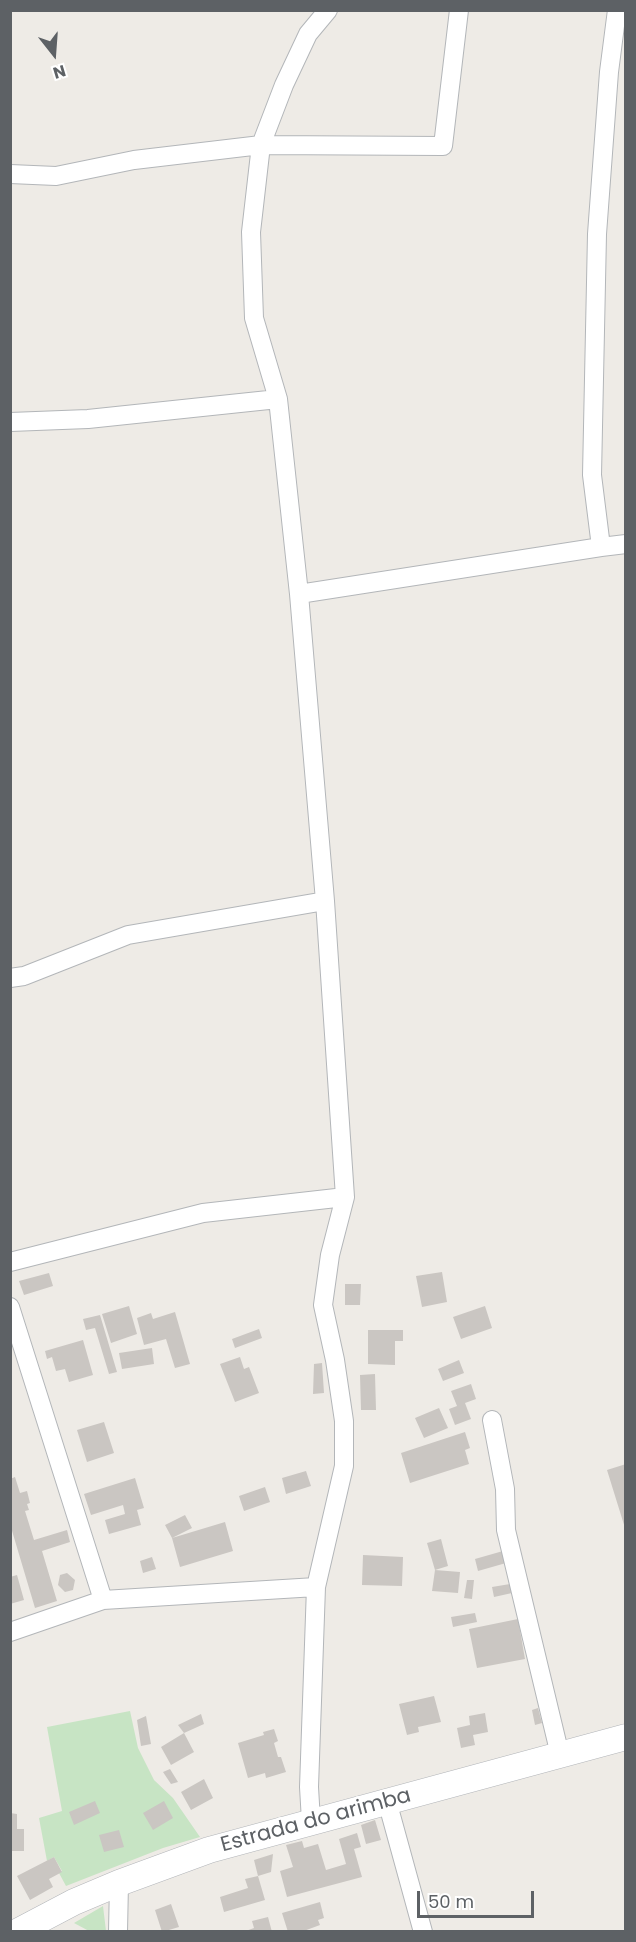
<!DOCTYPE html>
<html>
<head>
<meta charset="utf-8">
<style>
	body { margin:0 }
	#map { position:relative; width:636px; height:1942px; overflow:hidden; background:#eeebe6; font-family:Poppins,sans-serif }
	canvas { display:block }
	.frame { position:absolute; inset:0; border:12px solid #5d6165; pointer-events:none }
	.north { position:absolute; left:24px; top:24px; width:60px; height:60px; -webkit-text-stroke:4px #fff; paint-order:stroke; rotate:163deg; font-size:16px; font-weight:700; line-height:24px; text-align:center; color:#5d6165 }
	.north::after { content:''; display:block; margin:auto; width:21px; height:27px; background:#5d6165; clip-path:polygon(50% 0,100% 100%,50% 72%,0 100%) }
	.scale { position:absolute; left:417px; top:1891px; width:117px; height:27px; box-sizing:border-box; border:3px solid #5d6165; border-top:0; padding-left:8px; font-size:18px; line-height:21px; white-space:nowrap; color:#5d6165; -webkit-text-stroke:4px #fff; paint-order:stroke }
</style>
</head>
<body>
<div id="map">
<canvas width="636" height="1942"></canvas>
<div class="frame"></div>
<div class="north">N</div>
<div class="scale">50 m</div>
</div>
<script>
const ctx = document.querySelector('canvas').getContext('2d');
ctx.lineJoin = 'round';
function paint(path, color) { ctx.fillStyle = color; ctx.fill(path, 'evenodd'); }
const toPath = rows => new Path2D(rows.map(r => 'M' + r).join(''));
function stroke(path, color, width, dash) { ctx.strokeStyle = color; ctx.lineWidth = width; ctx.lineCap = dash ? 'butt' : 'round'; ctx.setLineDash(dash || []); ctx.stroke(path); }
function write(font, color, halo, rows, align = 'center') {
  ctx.font = font + ' Poppins,sans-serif'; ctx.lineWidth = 5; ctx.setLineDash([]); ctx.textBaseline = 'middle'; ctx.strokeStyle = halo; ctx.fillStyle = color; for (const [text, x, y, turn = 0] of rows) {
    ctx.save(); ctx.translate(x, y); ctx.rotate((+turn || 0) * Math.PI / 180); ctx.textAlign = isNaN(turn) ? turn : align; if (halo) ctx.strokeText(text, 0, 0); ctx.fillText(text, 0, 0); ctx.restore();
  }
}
paint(toPath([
	[130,1711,138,1748,154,1780,173,1798,200,1837,163,1848,66,1886,59,1873,62,1871,54,1857,47,1861,39,1818,62,1811,47,1727],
	[103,1906,106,1931,89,1931,74,1923]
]), '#c7e4c4');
paint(toPath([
	[442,1272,447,1302,422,1307,416,1276],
	[49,1273,53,1286,24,1295,19,1281],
	[345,1284,361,1284,360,1305,345,1305],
	[129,1306,137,1334,111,1343,102,1314],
	[485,1306,492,1328,461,1339,453,1317],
	[175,1312,190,1364,175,1368,166,1339,144,1345,137,1318,151,1313,153,1319],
	[100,1315,117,1372,109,1374,95,1328,86,1330,83,1319],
	[259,1329,262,1338,235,1348,232,1339],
	[368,1330,403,1330,403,1341,395,1341,395,1365,368,1364],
	[83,1340,93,1375,69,1382,65,1369,56,1371,52,1357,47,1359,45,1351],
	[152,1348,154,1364,122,1369,119,1353],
	[240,1357,244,1369,249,1367,259,1393,235,1402,220,1364],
	[459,1360,464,1373,443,1381,438,1369],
	[322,1363,324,1393,313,1394,314,1364],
	[375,1374,376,1410,361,1410,360,1375],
	[471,1384,476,1399,465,1403,471,1419,455,1425,449,1409,457,1406,451,1391],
	[439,1408,448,1428,424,1438,415,1418],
	[104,1422,114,1453,87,1462,77,1430],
	[465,1432,470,1448,465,1450,469,1464,410,1483,401,1453],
	[626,1464,626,1528,625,1528,607,1470],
	[306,1471,311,1486,286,1494,282,1478],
	[15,1477,20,1493,27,1491,30,1503,27,1504,29,1510,25,1511,34,1540,67,1530,70,1542,42,1551,57,1601,35,1608,10,1524,10,1479],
	[135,1478,144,1508,137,1510,141,1525,109,1534,105,1520,125,1514,123,1505,91,1515,84,1494],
	[265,1487,270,1502,244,1511,239,1496],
	[185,1515,192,1528,172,1538,225,1522,233,1551,180,1567,172,1538,165,1525],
	[441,1539,448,1566,435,1570,460,1572,458,1593,432,1591,435,1570,427,1543],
	[503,1551,506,1563,478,1571,475,1559],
	[363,1555,403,1557,402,1586,362,1585],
	[152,1557,156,1569,143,1573,140,1561],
	[67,1573,75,1580,73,1590,65,1592,58,1585,60,1575],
	[17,1575,24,1600,10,1604,10,1577],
	[467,1580,474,1580,472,1599,464,1598],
	[510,1584,512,1593,494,1597,492,1587],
	[475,1613,477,1622,453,1627,451,1617],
	[518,1619,525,1659,477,1668,469,1629],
	[434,1696,441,1722,418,1727,419,1732,407,1735,399,1704],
	[538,1708,542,1723,535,1725,532,1710],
	[485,1713,488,1732,473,1735,475,1745,461,1748,457,1728,470,1725,469,1716],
	[201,1714,204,1724,184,1733,178,1725],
	[146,1716,151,1744,141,1746,137,1720],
	[274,1729,278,1741,274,1743,278,1757,281,1757,286,1772,266,1778,265,1773,248,1778,238,1743,264,1735,263,1732],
	[184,1733,194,1752,171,1765,161,1747],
	[170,1769,178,1782,171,1784,163,1772],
	[204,1779,213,1798,191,1810,181,1792],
	[95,1801,100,1813,74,1825,69,1812],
	[164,1801,173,1818,153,1830,143,1813],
	[10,1813,17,1814,17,1829,24,1829,24,1851,10,1851],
	[375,1820,381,1840,366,1844,361,1825],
	[119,1830,124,1847,104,1852,99,1835],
	[357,1833,361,1847,354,1849,362,1877,287,1897,280,1871,293,1867,286,1845,302,1841,304,1848,318,1844,326,1870,346,1864,339,1839],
	[273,1854,271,1872,258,1876,265,1900,224,1912,220,1897,248,1888,245,1879,258,1876,254,1860],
	[54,1857,62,1872,49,1879,53,1887,30,1900,17,1876],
	[320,1902,324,1918,318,1920,320,1925,301,1932,288,1932,282,1913],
	[171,1904,179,1927,162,1932,155,1910],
	[268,1917,272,1932,243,1932,254,1928,252,1921]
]), '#cac6c2');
const street = toPath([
	[328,10,308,34,284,85,261,145,251,232,254,318,278,399,299,594,601,547,592,475,597,234,609,72,617,10],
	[10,174,56,176,134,160,261,145,443,146,459,10],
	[10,422,88,419,278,399],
	[601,547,626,544],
	[299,594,325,901,345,1197,330,1255,323,1305,335,1360,344,1421,344,1466,316,1587,309,1787,311,1821],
	[10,978,24,976,128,935,325,901],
	[10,1262,203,1213,345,1197],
	[10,1307,103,1600],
	[492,1420,505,1489,506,1530,560,1755],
	[10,1632,103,1600,316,1587],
	[387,1801,423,1932],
	[118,1932,119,1883]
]);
const secondary = toPath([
	[17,1932,74,1902,119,1883,209,1850,626,1737]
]);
stroke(street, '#b3b6b9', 20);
stroke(secondary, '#b2b5b9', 27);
stroke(street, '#fff', 18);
stroke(secondary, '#fff', 26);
write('21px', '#5d6165', '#fff', [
	["Estrada do arimba",316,1821,-15]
]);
</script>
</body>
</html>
